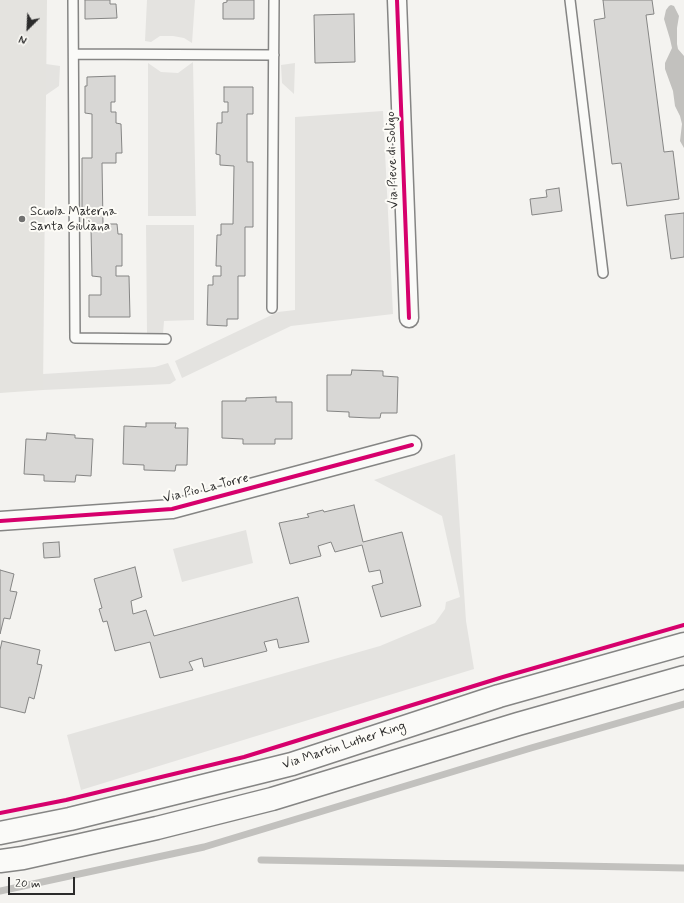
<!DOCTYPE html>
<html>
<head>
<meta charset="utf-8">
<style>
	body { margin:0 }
	#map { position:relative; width:684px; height:903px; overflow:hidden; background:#f4f3f0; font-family:Mynerve,sans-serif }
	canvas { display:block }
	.north { position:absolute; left:8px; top:8px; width:40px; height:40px; -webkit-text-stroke:3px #fdfcf7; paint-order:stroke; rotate:204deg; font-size:11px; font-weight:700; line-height:16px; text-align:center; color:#2b2b2b }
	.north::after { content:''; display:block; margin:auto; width:14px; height:18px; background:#2b2b2b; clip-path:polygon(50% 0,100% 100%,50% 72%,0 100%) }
	.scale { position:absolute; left:8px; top:877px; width:67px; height:18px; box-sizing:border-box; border:2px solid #2b2b2b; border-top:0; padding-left:5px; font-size:12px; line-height:14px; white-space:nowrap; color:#2b2b2b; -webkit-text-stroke:3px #fdfcf7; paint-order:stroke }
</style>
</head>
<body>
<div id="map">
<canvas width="684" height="903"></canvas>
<div class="north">N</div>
<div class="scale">20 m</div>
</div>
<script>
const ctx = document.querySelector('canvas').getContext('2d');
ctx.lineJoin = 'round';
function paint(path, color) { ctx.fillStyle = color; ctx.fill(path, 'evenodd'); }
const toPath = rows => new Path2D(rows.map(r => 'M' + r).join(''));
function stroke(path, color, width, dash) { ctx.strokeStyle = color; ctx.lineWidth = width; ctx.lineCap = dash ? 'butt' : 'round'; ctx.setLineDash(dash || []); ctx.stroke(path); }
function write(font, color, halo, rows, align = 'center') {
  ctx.font = font + ' Mynerve,sans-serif'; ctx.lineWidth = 4; ctx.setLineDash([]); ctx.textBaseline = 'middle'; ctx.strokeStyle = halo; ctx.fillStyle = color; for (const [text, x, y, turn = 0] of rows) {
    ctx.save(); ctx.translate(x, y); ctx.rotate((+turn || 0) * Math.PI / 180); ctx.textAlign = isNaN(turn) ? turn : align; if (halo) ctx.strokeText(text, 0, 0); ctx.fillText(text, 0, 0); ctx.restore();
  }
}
paint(toPath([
	[0,0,47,0,43,390,0,393]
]), '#e4e3df');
paint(toPath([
	[147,0,195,0,192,43,184,38,173,36,160,36,151,42,145,41],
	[193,62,196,216,148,216,148,63,161,72,178,73],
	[295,63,294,94,282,83,281,65],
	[46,64,60,66,59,86,46,95],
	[383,111,393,314,291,326,182,378,175,361,278,312,295,310,295,117],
	[146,225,194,225,194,320,164,321,163,334,147,333],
	[168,363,176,380,170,384,43,390,43,374,155,367],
	[455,454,466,621,474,669,81,790,67,735,380,646,435,623,445,609,446,602,460,597,442,516,374,480],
	[246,530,253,563,182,582,173,549]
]), '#e4e3e0');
paint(toPath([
	[671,5,674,6,679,16,677,28,677,44,678,49,684,56,684,148,680,141,682,124,680,116,675,106,673,91,665,69,665,63,672,48,670,39,664,19,666,10,669,6]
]), '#c2c1be');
stroke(toPath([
	[261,860,684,868],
	[0,891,204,847,531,748,684,704]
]), '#c2c1be', 7);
const building = toPath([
	[85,0,110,0,110,4,116,4,117,18,85,19,85,0],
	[227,0,254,0,254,19,223,19,223,3,227,2,227,0],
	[603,0,652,0,654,14,646,15,664,152,673,151,679,199,627,206,621,163,612,164,594,20,605,18,603,0],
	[354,14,355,62,315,63,314,15,354,14],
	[115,76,115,102,111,102,111,112,116,112,116,123,121,124,122,153,116,153,116,163,102,163,103,224,117,224,118,234,122,234,122,266,116,266,116,276,129,276,130,317,89,317,89,295,101,295,101,277,92,276,91,229,82,229,82,158,92,158,92,114,85,113,85,86,87,86,87,77,115,76],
	[224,87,253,87,253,114,247,114,247,162,253,162,253,227,245,227,245,276,238,276,238,319,227,319,227,326,207,325,208,285,213,285,213,276,221,276,221,266,216,266,217,235,221,235,221,224,233,224,234,166,220,165,220,155,216,154,217,123,222,123,222,112,228,112,228,102,224,102,224,87],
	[559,188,562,211,532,215,530,199,547,197,546,190,559,188],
	[684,213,684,257,671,259,665,215,684,213],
	[352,370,383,371,383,376,398,377,397,413,381,413,380,418,370,418,349,417,349,412,327,411,327,375,351,375,352,370],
	[276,397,276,402,292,402,292,439,275,439,275,444,243,444,243,439,222,438,222,401,246,401,246,398,276,397],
	[146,423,176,423,175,428,188,428,187,465,176,465,175,471,144,470,144,465,123,464,124,426,146,427,146,423],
	[47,433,75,435,75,438,93,439,91,476,76,475,75,482,44,481,44,475,24,474,26,439,46,440,47,433],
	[354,505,363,542,402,532,421,606,381,617,372,586,383,583,380,570,369,572,362,545,335,552,331,542,318,546,321,556,290,564,279,523,309,517,307,514,323,510,324,512,354,505],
	[59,542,60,557,44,558,43,543,59,542],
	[135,567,142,597,131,601,133,614,146,610,154,636,298,597,309,642,279,648,277,639,264,642,267,651,204,667,202,658,189,662,193,670,160,678,150,642,115,651,107,621,103,622,99,609,102,608,94,579,135,567],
	[0,570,14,574,10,591,17,592,10,619,4,618,0,634,0,570],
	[2,641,40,650,37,664,42,665,34,699,29,697,25,713,0,707,0,650,2,641]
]);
paint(building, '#d8d7d5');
stroke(building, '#858584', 1);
const service = toPath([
	[73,0,75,338,166,339],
	[570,0,603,273],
	[74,54,274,55],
	[272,308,274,0]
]);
const minor = toPath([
	[397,0,409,318],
	[0,521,172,509,412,445]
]);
const secondary = toPath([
	[0,833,70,819,292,764,499,696,684,644],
	[0,861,23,858,157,828,272,799,518,724,684,677]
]);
stroke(service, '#858584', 12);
stroke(minor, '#858584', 21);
stroke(secondary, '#858584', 25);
stroke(service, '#fafaf8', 9);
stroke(minor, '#fafaf8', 18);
stroke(secondary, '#fafaf8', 22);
stroke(toPath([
	[397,0,409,318],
	[0,521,172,509,412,445],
	[0,813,66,800,244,757,503,677,684,625]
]), '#d6006c', 4);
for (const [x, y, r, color] of [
	[22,219,4,"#717170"]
]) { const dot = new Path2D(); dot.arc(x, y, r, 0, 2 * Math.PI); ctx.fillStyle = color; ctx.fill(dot); stroke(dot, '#fdfcf7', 1.5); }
write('13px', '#2b2b2b', '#fdfcf7', [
	["Via Pieve di Soligo",393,160,-92],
	["Via Pio La Torre",206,489,-14],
	["Via Martin Luther King",344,746,-18]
]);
write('13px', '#2b2b2b', '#fdfcf7', [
	["Scuola Materna",30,212],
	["Santa Giuliana",30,227]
], 'left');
</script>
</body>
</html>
